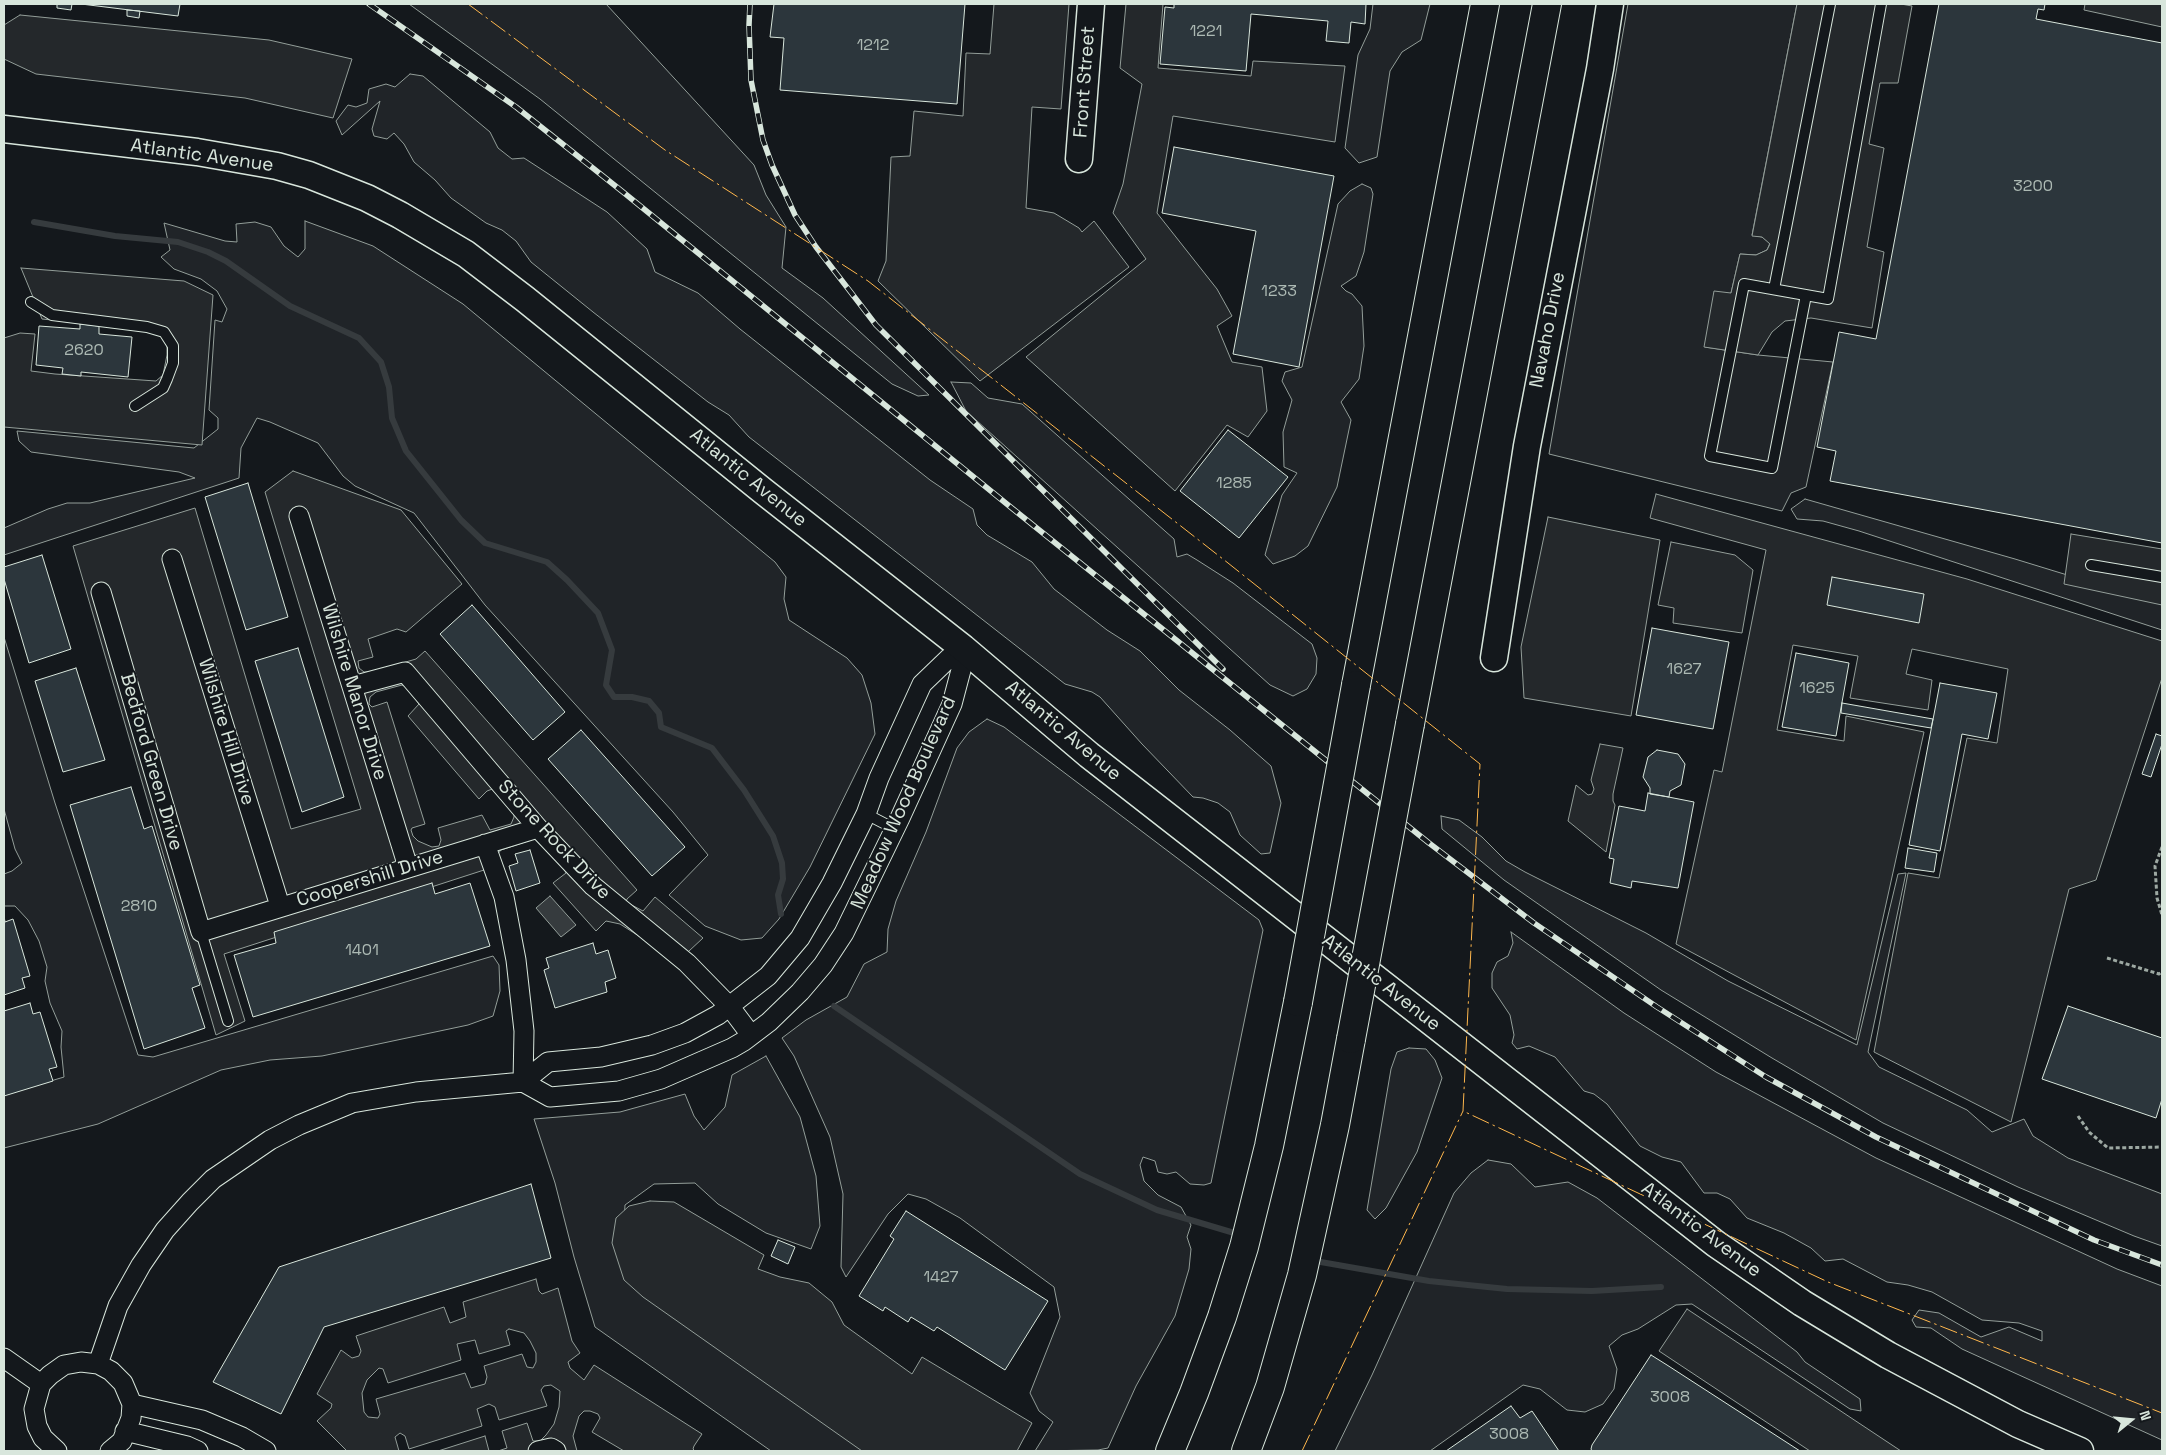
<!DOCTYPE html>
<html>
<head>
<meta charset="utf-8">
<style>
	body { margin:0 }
	#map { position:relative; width:2166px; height:1455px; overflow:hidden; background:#14181c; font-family:"Space Grotesk",sans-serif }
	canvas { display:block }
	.frame { position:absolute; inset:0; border:5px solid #d8e6dc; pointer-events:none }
	.north { position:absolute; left:2106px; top:1395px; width:50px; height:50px; -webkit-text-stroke:4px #14181c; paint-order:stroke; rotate:73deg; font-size:14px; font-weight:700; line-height:20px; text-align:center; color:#d8e6dc }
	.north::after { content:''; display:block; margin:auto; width:18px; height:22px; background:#d8e6dc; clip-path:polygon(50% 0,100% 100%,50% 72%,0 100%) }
</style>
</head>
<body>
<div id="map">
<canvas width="2166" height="1455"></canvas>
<div class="frame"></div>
<div class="north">N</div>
</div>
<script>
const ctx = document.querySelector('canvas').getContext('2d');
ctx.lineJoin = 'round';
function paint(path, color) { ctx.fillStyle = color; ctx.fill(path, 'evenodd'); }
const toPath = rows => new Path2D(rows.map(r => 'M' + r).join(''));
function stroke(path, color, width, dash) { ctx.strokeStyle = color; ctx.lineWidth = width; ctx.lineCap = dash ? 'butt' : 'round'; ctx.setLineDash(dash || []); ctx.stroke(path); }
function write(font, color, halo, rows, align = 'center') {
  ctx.font = font + ' "Space Grotesk",sans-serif'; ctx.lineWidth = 4; ctx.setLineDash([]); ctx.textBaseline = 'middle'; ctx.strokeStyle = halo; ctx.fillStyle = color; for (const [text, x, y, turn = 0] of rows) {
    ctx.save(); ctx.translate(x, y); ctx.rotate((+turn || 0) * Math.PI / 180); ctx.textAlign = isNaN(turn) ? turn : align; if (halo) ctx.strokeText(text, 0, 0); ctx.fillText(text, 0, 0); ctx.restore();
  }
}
const green = toPath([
	[409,4,606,4,754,165,766,195,786,227,782,268,823,298,929,395,918,396,892,384,540,99,409,4],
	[1373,4,1430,4,1421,40,1402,52,1390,71,1377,157,1359,163,1345,148,1358,55,1370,29,1373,4],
	[1628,4,1797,4,1752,235,1762,237,1770,243,1767,250,1756,255,1740,254,1731,293,1705,347,1758,355,1833,362,1806,487,1791,493,1782,511,1549,454,1628,4],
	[410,74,423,76,490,132,498,148,512,159,524,158,607,212,647,249,655,272,698,293,740,329,930,480,973,509,977,525,987,535,1032,562,1054,589,1107,630,1140,651,1179,690,1230,730,1271,766,1281,803,1270,853,1261,854,1240,835,1230,812,1218,803,1203,798,1193,797,1142,744,1100,697,1092,692,1065,684,749,437,729,415,708,402,593,312,531,262,516,241,502,230,486,223,451,198,435,180,414,162,404,144,394,133,387,139,374,136,372,129,380,101,342,135,336,121,348,105,356,107,367,103,369,89,386,84,395,87,410,74],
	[1362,184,1371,188,1373,194,1364,252,1356,276,1341,286,1346,291,1352,294,1362,306,1364,346,1359,379,1341,402,1351,420,1337,487,1308,546,1295,556,1273,564,1265,555,1282,495,1297,473,1284,467,1283,432,1292,400,1282,381,1285,372,1302,367,1338,204,1350,191,1362,184],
	[305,221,373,246,463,304,775,562,786,577,784,599,789,620,847,658,862,675,871,703,875,734,810,867,779,919,762,938,741,940,705,926,669,895,708,855,673,812,485,605,414,513,355,486,343,476,318,443,270,422,257,418,241,448,239,478,4,555,4,528,48,509,67,503,90,503,195,478,179,472,31,452,19,441,17,431,194,448,218,429,218,418,209,410,215,320,222,322,227,309,217,291,201,279,174,269,161,257,170,250,164,223,225,241,237,242,236,224,255,222,271,227,284,246,298,257,305,249,305,221],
	[951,382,971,383,988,398,1022,404,1174,539,1177,557,1187,554,1197,560,1233,583,1312,644,1317,658,1316,674,1307,689,1293,696,1270,685,966,411,951,382],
	[1805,499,2015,559,2162,604,2162,630,1859,531,1823,521,1797,519,1791,509,1805,499],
	[4,637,55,803,138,1055,153,1057,493,956,499,965,500,991,493,1016,468,1025,322,1056,270,1060,221,1070,98,1124,4,1148,4,1095,64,1077,61,1047,62,1031,50,1003,45,981,47,967,39,941,28,920,15,906,4,906,4,874,12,871,22,863,15,849,4,809,4,637],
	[987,719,1004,727,1259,920,1263,930,1211,1183,1204,1185,1190,1184,1176,1172,1167,1174,1158,1172,1155,1161,1143,1157,1140,1165,1144,1181,1158,1195,1181,1207,1191,1225,1187,1237,1191,1249,1189,1269,1175,1316,1136,1386,1108,1448,1098,1450,1035,1451,1053,1422,1039,1411,1030,1393,1060,1317,1054,1287,960,1218,926,1199,908,1194,888,1214,846,1277,841,1267,843,1194,830,1137,794,1056,782,1038,806,1020,847,997,864,964,887,952,888,929,896,901,926,832,957,748,969,732,987,719],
	[1441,816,1459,820,1482,837,1506,861,1525,872,1646,933,1728,981,1857,1045,1898,874,1906,873,1868,1052,1879,1067,1967,1110,1992,1132,2024,1119,2033,1136,2068,1158,2162,1194,2162,1246,2134,1236,2018,1187,1883,1123,1772,1058,1661,990,1504,880,1442,829,1441,816],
	[1511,932,1624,1013,1716,1072,1876,1158,2117,1269,2162,1286,2162,1440,1962,1349,1931,1328,1916,1327,1912,1320,1919,1310,1939,1313,1981,1337,2009,1327,2042,1341,2042,1331,2019,1323,1982,1320,1932,1292,1908,1285,1887,1282,1843,1259,1825,1261,1811,1248,1784,1233,1747,1218,1730,1199,1717,1193,1704,1193,1681,1162,1662,1157,1640,1146,1607,1104,1594,1094,1584,1091,1555,1057,1529,1046,1517,1049,1512,1043,1514,1035,1510,1015,1492,988,1492,973,1497,962,1508,956,1513,943,1511,932],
	[1409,1048,1426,1049,1435,1060,1442,1078,1417,1152,1386,1208,1375,1219,1367,1210,1391,1069,1397,1052,1409,1048],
	[766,1056,800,1117,816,1176,820,1226,811,1249,766,1233,718,1204,695,1183,654,1184,625,1205,623,1243,882,1451,771,1451,595,1327,574,1257,555,1183,534,1119,620,1112,685,1094,694,1116,704,1130,725,1107,732,1075,766,1056],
	[1488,1160,1511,1164,1535,1187,1568,1182,1597,1198,1797,1352,1805,1362,1860,1399,1861,1411,1850,1409,1692,1304,1676,1305,1638,1329,1622,1335,1609,1346,1617,1369,1614,1389,1603,1404,1585,1412,1567,1410,1540,1389,1523,1385,1430,1451,1335,1451,1372,1375,1454,1193,1471,1173,1488,1160]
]);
paint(green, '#202428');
stroke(green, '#939e99', 1);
const parking = toPath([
	[994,4,1069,4,1061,109,1032,107,1026,208,1054,213,1079,228,1082,232,1094,221,1129,267,980,381,878,281,886,261,891,157,910,156,914,111,963,116,966,53,990,54,994,4],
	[1126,4,1163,4,1158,68,1251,76,1253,61,1345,66,1335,142,1173,116,1157,213,1217,289,1232,316,1217,326,1232,362,1262,367,1267,411,1248,437,1227,425,1175,491,1026,357,1146,259,1113,213,1123,184,1142,84,1120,68,1126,4],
	[1797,4,1901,4,1912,6,1898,83,1880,83,1869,144,1884,148,1867,247,1884,252,1872,328,1811,318,1785,321,1772,332,1758,355,1704,347,1714,291,1731,293,1740,254,1756,255,1767,250,1770,244,1762,237,1752,236,1797,4],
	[2085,4,2162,4,2162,27,2084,10,2085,4],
	[20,15,269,40,352,59,333,118,245,98,36,74,4,59,4,25,20,15],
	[21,268,184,281,213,295,202,445,4,427,4,338,20,333,35,334,31,371,55,374,156,381,163,375,167,355,167,343,159,331,42,319,21,268],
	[293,471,401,510,462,584,406,632,397,629,368,639,373,657,358,661,359,668,364,672,372,672,416,659,425,651,637,890,627,899,626,902,643,911,655,897,703,938,675,964,642,938,620,924,606,921,596,931,553,883,566,873,563,866,538,839,534,839,501,850,484,870,224,954,245,1021,216,1035,73,546,195,508,291,829,361,809,265,492,293,471],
	[402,685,408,688,419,704,408,716,479,799,487,791,495,788,514,812,514,817,511,824,490,830,482,815,438,828,441,840,439,846,432,847,418,841,413,836,411,830,412,828,425,824,387,702,372,707,369,704,370,697,376,692,402,685],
	[1656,494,1967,579,2162,641,2162,678,2096,880,2069,889,2011,1122,1874,1052,1908,873,1939,878,1967,738,1997,743,2008,669,1912,649,1906,674,1932,680,1928,710,1850,698,1858,656,1793,645,1777,730,1844,741,1846,716,1924,732,1856,1040,1676,944,1714,770,1722,772,1766,550,1650,518,1656,494],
	[1548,517,1660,540,1631,716,1524,698,1521,647,1548,517],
	[2071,534,2162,549,2162,605,2064,584,2071,534],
	[1671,542,1735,555,1753,570,1742,633,1673,623,1674,608,1658,605,1671,542],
	[1600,744,1623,748,1613,794,1613,801,1615,805,1606,852,1568,821,1576,785,1588,795,1592,794,1594,789,1591,780,1600,744],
	[650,1201,674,1202,764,1255,758,1269,780,1277,809,1283,832,1302,844,1325,912,1374,922,1357,1032,1423,1017,1451,862,1451,643,1297,624,1280,612,1243,616,1218,629,1206,650,1201],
	[536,1279,539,1291,542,1294,558,1288,572,1341,580,1353,568,1362,570,1368,584,1380,594,1365,702,1434,694,1446,693,1449,695,1451,624,1451,592,1432,600,1418,598,1414,590,1411,584,1411,579,1416,573,1436,577,1451,498,1451,507,1448,502,1431,527,1423,533,1441,540,1441,546,1435,554,1424,559,1407,560,1391,551,1385,544,1386,541,1390,547,1406,499,1420,495,1407,489,1404,477,1409,482,1426,409,1449,405,1436,400,1433,395,1437,399,1451,347,1451,317,1421,331,1408,332,1404,317,1394,341,1350,352,1358,359,1356,361,1351,356,1336,444,1307,450,1323,466,1317,463,1302,536,1279],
	[509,1329,524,1333,530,1341,536,1353,536,1362,533,1368,527,1367,522,1354,484,1366,487,1377,485,1384,471,1388,465,1373,376,1399,380,1414,378,1418,368,1417,364,1412,362,1393,367,1380,379,1368,383,1369,388,1383,461,1360,457,1344,475,1340,479,1354,510,1345,506,1331,509,1329],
	[1687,1309,1901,1451,1810,1451,1659,1351,1687,1309],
	[485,1436,489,1451,438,1451,485,1436]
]);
paint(parking, '#24282b');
stroke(parking, '#939e99', 1);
const water = toPath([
	[550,896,576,925,561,937,536,908,550,896]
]);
paint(water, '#363b3e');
stroke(water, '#939e99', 1);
stroke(toPath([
	[34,222,115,236,178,242,208,252,226,261,290,306,359,338,381,362,389,387,392,418,406,451,461,520,485,543,547,562,567,580,598,613,612,650,606,685,614,697,632,697,649,701,659,713,661,727,712,748,744,790,773,836,782,863,783,879,778,895,781,914],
	[834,1006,1080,1174,1157,1210,1241,1235],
	[1315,1261,1429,1281,1507,1289,1592,1291,1661,1287]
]), '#363b3e', 6);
const building = toPath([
	[57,4,72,4,71,10,57,8,57,4],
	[81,4,180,4,178,16,81,4],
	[774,4,965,4,957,104,780,90,784,38,770,37,774,4],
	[1174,4,1366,4,1365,24,1351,22,1349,43,1326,41,1328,21,1251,14,1246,71,1160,64,1165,7,1174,8,1174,4],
	[1939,4,2045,4,2044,10,2038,9,2036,19,2162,43,2162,543,1830,481,1836,451,1817,447,1839,332,1876,339,1939,4],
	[127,10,140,11,139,18,127,16,127,10],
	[1174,147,1334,176,1299,367,1233,354,1256,231,1162,213,1174,147],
	[80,324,99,326,99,334,132,337,128,377,81,372,81,376,62,374,63,368,36,365,39,326,80,329,80,324],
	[1228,430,1288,477,1239,538,1180,491,1228,430],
	[248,483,288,617,246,630,205,497,248,483],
	[42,555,71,649,29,663,4,579,4,567,42,555],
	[1832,577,1924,594,1919,623,1827,605,1832,577],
	[472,605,565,712,533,740,440,634,472,605],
	[1652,628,1729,642,1713,729,1636,715,1652,628],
	[298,648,344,797,302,812,255,661,298,648],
	[1796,653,1849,663,1836,736,1782,727,1796,653],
	[76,668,105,760,63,772,35,681,76,668],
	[1940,683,1997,693,1988,739,1962,734,1940,851,1909,845,1940,683],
	[1842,703,1933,719,1931,728,1841,713,1842,703],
	[581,730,685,847,652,876,548,759,581,730],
	[2156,734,2162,736,2162,744,2151,777,2142,774,2156,734],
	[1657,750,1678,754,1685,764,1681,785,1670,791,1669,797,1650,794,1650,788,1643,777,1648,757,1657,750],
	[131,787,144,829,152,826,200,985,192,988,205,1028,144,1049,70,805,131,787],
	[1648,793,1694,802,1678,888,1632,881,1631,888,1610,883,1614,859,1609,858,1619,806,1645,811,1648,793],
	[1908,848,1937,853,1934,872,1905,868,1908,848],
	[530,850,540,883,516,891,509,866,518,863,515,854,530,850],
	[432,883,435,894,470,883,490,946,253,1017,234,955,276,943,274,932,432,883],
	[4,916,5,922,13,919,30,976,22,978,25,988,4,995,4,916],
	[593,943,596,954,608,950,616,978,605,982,607,992,555,1008,544,970,549,968,546,958,593,943],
	[30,1003,33,1014,40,1012,57,1067,49,1069,53,1081,4,1096,4,1011,30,1003],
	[2068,1006,2162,1038,2162,1099,2156,1118,2042,1079,2068,1006],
	[531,1184,551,1258,324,1327,281,1414,213,1382,279,1267,531,1184],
	[906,1211,1048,1301,1005,1370,937,1327,934,1331,911,1317,908,1322,885,1307,883,1311,859,1296,894,1239,890,1236,906,1211],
	[778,1240,795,1247,788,1264,771,1256,778,1240],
	[1651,1355,1667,1365,1800,1451,1592,1451,1591,1449,1592,1445,1651,1355],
	[1511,1406,1520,1418,1532,1411,1559,1451,1446,1451,1511,1406]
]);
paint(building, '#2c363c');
stroke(building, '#d8e6dc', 1);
const lane = toPath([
	[1774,289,1830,4],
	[1806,295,1772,468,1710,456,1744,284,1828,299,1881,4],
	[31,302,52,315,147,327,164,332,173,346,173,363,167,379,163,388,135,406],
	[2091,565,2162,577],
	[866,814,895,829],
	[201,932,228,1021]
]);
const street = toPath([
	[299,516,408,867],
	[172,559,280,906],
	[101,592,201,932,538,828],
	[353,686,405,672,538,828,593,886,687,963,730,1007,751,1035],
	[485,844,504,897,516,960,524,1031,523,1082],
	[523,1082,550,1097,619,1091,661,1079,732,1048,744,1041,769,1022,800,992,823,965,844,933,900,818,952,704,961,670,963,648],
	[4,1358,41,1384],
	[98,1364,118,1306,141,1265,165,1230,190,1202,213,1179,270,1140,299,1125,352,1103,416,1092,523,1082,548,1062,601,1057,652,1045,685,1033,718,1015,768,976,800,938,832,883,866,814,879,778,922,684,948,659,963,648],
	[132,1404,202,1420,242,1437,266,1451],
	[125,1431,187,1446,198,1451],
	[57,1451,43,1438,37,1426,34,1409,41,1384,50,1375,64,1365,81,1362,98,1364,111,1371,123,1383,132,1404,131,1418,122,1441,110,1451],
	[538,1451,551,1448,556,1451]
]);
const secondary = toPath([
	[4,129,197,152,277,166,309,175,367,198,400,215,466,254,525,299,763,491,963,648,1089,755,1716,1244,1802,1303,1888,1355,2018,1424,2080,1451],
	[1079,159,1091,4],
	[1494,658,1527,446,1600,69,1610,4]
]);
const highway = toPath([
	[1356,685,1485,4],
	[1410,724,1547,4],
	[1170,1451,1194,1393,1222,1317,1244,1247,1269,1146,1298,1002],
	[1246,1451,1270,1387,1302,1275,1335,1125,1351,1039]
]);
stroke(lane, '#d8e6dc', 12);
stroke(street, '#d8e6dc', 21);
stroke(secondary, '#d8e6dc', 29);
stroke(highway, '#d8e6dc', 30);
stroke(toPath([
	[2162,847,2155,866,2157,898,2162,915],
	[2107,958,2159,974,2162,972],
	[2078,1116,2089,1132,2108,1148,2162,1147]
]), '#9da8a2', 3, [4, 2.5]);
stroke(lane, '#14181c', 10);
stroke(street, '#14181c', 19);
stroke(secondary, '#14181c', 26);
stroke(highway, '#14181c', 28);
const rail = toPath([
	[369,4,516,107,623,192,1013,509,1429,843,1534,923,1657,1007,1766,1077,1876,1137,2094,1240,2162,1265],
	[750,4,749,25,751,80,763,140,772,165,795,215,816,247,876,325,1223,669]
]);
stroke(rail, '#d8e6dc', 5.5);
stroke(rail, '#14181c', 4, [11]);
const highwayBridge = toPath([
	[1298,1002,1356,685],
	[1351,1039,1410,724]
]);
stroke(highwayBridge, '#d8e6dc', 30, []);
stroke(highwayBridge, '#14181c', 28);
stroke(toPath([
	[468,4,665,150,868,281,1228,563,1480,764,1463,1111,1828,1282,2162,1413],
	[1302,1451,1463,1111]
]), '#ffb74d', 1, [18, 4, 2.5, 4]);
write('16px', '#adbab4', null, [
	["1221",1206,32],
	["1212",873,46],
	["3200",2033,187],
	["1233",1279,292],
	["2620",84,351],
	["1285",1234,484],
	["1627",1684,670],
	["1625",1817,689],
	["2810",139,907],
	["1401",362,951],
	["1427",941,1278],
	["3008",1670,1398],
	["3008",1509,1435]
]);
write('19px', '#d8e6dc', '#14181c', [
	["Front Street",1085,82,-86],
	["Atlantic Avenue",202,156,8],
	["Navaho Drive",1548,330,-79],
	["Atlantic Avenue",748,478,39],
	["Wilshire Manor Drive",354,692,73],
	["Atlantic Avenue",1063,731,40],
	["Wilshire Hill Drive",226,732,73],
	["Bedford Green Drive",151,762,74],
	["Meadow Wood Boulevard",904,803,-66],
	["Stone Rock Drive",554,840,47],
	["Coopershill Drive",370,879,-17],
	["Atlantic Avenue",1381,983,38],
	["Atlantic Avenue",1701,1230,37]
]);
</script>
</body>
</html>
